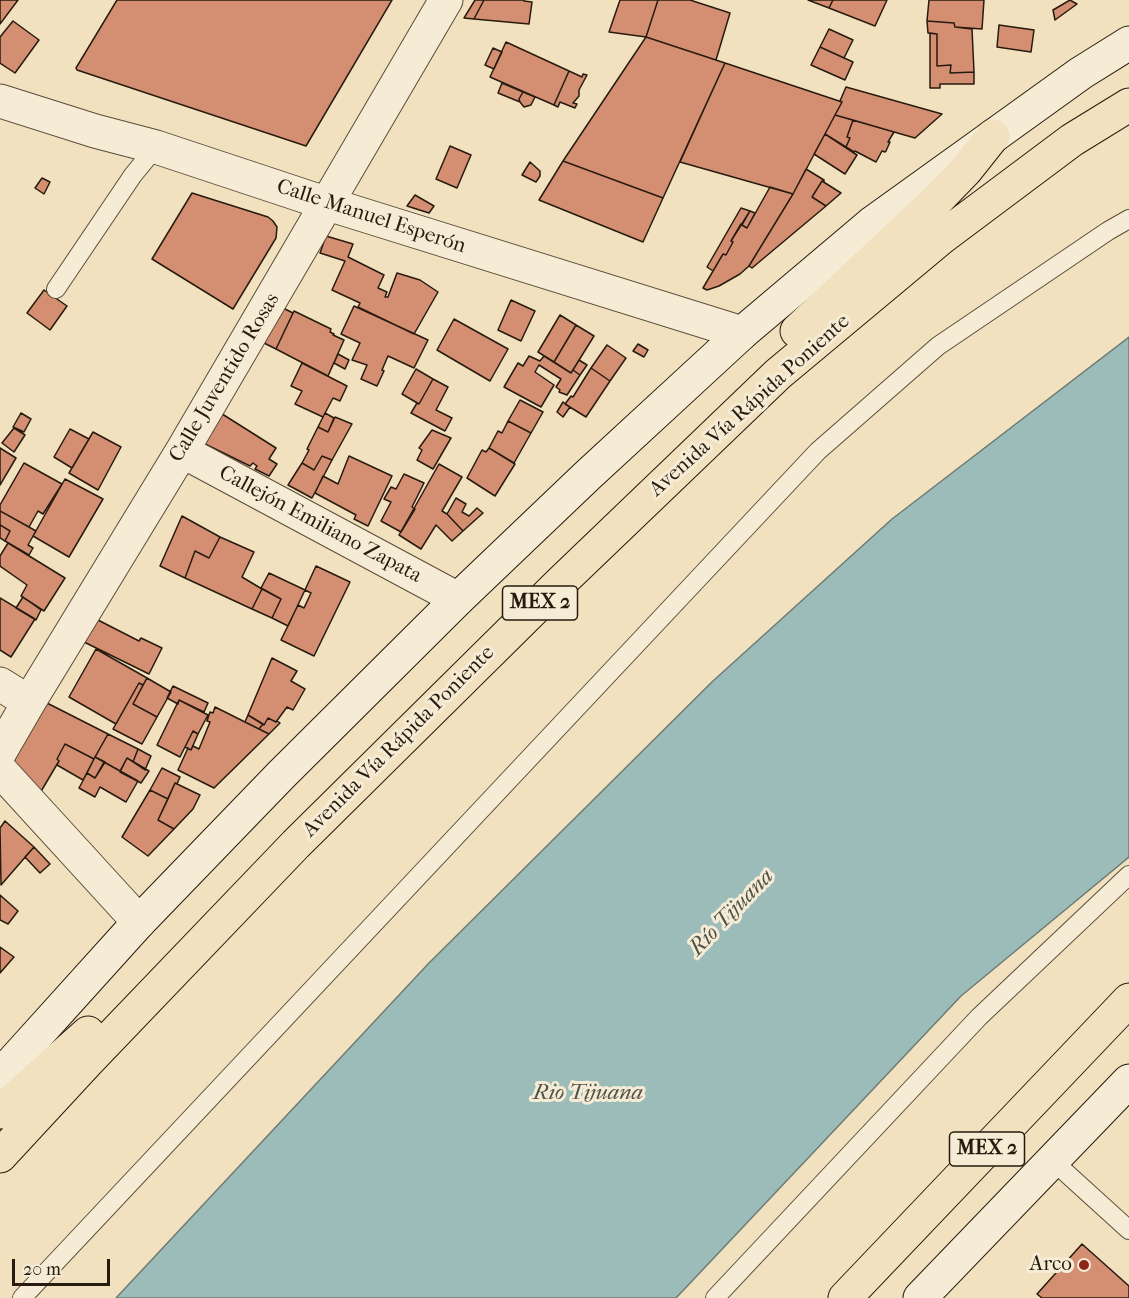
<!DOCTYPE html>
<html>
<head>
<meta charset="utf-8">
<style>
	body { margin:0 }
	#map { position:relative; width:1129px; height:1298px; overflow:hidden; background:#f1e1be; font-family:"IM FELL French Canon",serif }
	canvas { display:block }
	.scale { position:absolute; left:12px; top:1259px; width:98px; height:27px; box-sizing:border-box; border:3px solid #271a0e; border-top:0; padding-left:8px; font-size:18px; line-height:21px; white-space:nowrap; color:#271a0e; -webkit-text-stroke:4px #f6ecd5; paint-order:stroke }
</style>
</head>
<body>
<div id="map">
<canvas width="1129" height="1298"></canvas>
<div class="scale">20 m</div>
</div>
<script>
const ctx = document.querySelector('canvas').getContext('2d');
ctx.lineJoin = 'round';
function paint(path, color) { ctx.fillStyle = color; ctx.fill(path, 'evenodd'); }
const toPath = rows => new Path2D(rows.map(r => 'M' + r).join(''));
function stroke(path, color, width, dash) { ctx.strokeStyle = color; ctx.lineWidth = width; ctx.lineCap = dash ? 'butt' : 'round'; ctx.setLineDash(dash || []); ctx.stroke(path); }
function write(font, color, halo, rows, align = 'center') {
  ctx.font = font + ' "IM FELL French Canon",serif'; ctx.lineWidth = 6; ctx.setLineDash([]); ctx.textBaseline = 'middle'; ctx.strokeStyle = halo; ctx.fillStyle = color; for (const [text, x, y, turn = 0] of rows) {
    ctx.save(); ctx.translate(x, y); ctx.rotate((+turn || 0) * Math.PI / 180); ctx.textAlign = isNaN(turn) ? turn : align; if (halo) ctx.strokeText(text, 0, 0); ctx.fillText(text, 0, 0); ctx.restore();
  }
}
const water = toPath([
	[1129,337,1129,857,961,996,676,1298,116,1298,429,963,713,681,892,519,1129,337]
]);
paint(water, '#9cbcb9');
stroke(water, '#6d7b75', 1.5);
const building = toPath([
	[0,0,18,0,0,24,0,0],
	[117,0,392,0,306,146,77,70,76,68,117,0],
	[475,0,484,0,474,19,464,18,475,0],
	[484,0,524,0,524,1,532,2,529,24,474,19,484,0],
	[620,0,658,0,646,37,609,32,620,0],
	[658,0,690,0,730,13,716,60,646,37,658,0],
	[808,0,833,0,829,8,808,0],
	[833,0,887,0,875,26,829,8,833,0],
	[929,0,984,0,982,29,955,27,954,23,927,21,929,0],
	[1070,0,1077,4,1055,20,1053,10,1070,0],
	[13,21,39,40,15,73,0,63,0,37,13,21],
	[927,21,954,23,955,27,972,29,974,72,950,73,951,65,937,66,937,34,928,33,927,21],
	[999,25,1034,30,1031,52,997,47,999,25],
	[829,29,853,40,844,58,820,47,829,29],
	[930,33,937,34,937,66,951,65,950,73,974,72,974,84,940,84,940,88,930,88,930,33],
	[646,37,725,63,663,198,563,161,646,37],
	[506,42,569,71,554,105,490,77,506,42],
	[820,47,853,62,845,80,811,65,820,47],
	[493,48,502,52,494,69,485,65,493,48],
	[725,63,842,102,793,194,680,162,725,63],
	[569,71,582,77,583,74,587,75,579,90,579,96,573,103,577,104,575,108,560,102,558,107,554,105,569,71],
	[502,83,523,92,519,99,520,102,498,93,502,83],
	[846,87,942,114,915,138,835,115,842,102,840,101,846,87],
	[523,92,535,97,531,105,524,107,520,102,519,99,523,92],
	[835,115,853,120,847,137,850,138,846,147,825,134,835,115],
	[853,120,894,132,888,142,890,142,886,151,885,152,882,151,876,162,855,151,854,152,846,147,850,138,847,137,853,120],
	[825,134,857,155,845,174,814,154,825,134],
	[450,146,471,155,457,188,436,179,450,146],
	[563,161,663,198,643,242,539,200,563,161],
	[530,162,540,171,540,176,536,182,522,175,530,162],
	[806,169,824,180,824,182,822,181,812,197,826,206,752,268,749,266,793,194,806,169],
	[42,178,50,182,44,194,35,188,42,178],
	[822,181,841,193,826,206,812,197,822,181],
	[770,187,793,194,749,266,740,274,719,286,707,290,703,288,723,254,726,255,733,242,731,241,741,224,747,228,770,187],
	[192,193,268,217,273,221,277,227,276,238,233,309,152,259,192,193],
	[415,195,434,206,429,213,407,206,415,195],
	[741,208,750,211,731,241,733,242,726,255,723,254,713,271,707,267,741,208],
	[750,211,755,213,747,228,742,225,750,211],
	[326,236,353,244,348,257,384,275,378,288,387,292,385,297,388,297,397,273,420,280,438,292,414,334,358,307,360,303,332,290,345,261,320,253,326,236],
	[44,290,67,306,50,330,27,313,44,290],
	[511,300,535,311,521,341,498,330,511,300],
	[354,306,428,340,414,368,388,356,382,370,384,371,377,386,361,379,367,365,352,360,360,343,341,334,354,306],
	[283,308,293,313,276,349,262,342,283,308],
	[294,311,331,329,330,332,334,334,333,335,344,340,328,376,276,349,294,311],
	[560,315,576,325,554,362,538,352,560,315],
	[454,319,508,349,490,381,437,350,454,319],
	[576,325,594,336,571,373,554,362,576,325],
	[638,344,648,350,644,357,633,351,638,344],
	[607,345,626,358,610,381,591,368,607,345],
	[338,354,349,360,345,369,334,363,338,354],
	[529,356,540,361,544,356,571,373,573,370,580,375,567,395,559,392,560,390,556,387,561,379,539,365,535,372,554,385,541,407,504,387,518,363,523,366,529,356],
	[579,360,587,365,580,375,573,370,579,360],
	[302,363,347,386,340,401,333,398,323,417,295,404,302,391,291,386,302,363],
	[591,368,610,381,586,417,565,404,571,396,573,397,591,368],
	[416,369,433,379,419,404,402,394,416,369],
	[433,379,448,387,436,410,452,418,445,431,411,413,417,403,419,404,433,379],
	[520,400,543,412,531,433,508,421,520,400],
	[563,402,570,407,563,417,557,412,563,402],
	[219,412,276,448,269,459,277,464,269,476,255,469,257,466,253,463,250,466,201,442,219,412],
	[21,413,31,419,24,432,13,427,21,413],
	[325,413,334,418,328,432,318,427,325,413],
	[335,417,352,424,332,460,322,456,314,470,302,463,309,450,307,449,318,427,328,432,335,417],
	[508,421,531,433,514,463,489,448,498,431,502,433,508,421],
	[14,428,25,435,14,452,2,443,14,428],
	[70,429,89,439,72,468,54,457,70,429],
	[432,430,451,438,433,469,417,460,422,450,419,448,432,430],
	[93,432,121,447,98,490,69,473,93,432],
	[0,448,16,458,0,485,0,448],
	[489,448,515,464,495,496,467,478,482,450,486,452,489,448],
	[322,456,332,460,312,498,288,485,302,463,314,470,322,456],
	[349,456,392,476,368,526,354,519,356,515,315,493,323,476,338,484,349,456],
	[24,463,62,484,43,514,38,511,29,527,0,511,0,505,24,463],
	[439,464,462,477,442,511,447,514,463,531,452,541,436,525,421,549,399,535,439,464],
	[404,474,424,483,412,507,415,509,401,532,381,521,391,502,384,499,391,487,396,489,404,474],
	[65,479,103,499,69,557,33,536,65,479],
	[456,498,466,504,462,512,469,516,477,508,483,513,463,531,447,514,456,498],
	[0,511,36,531,28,545,33,548,29,555,5,541,10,531,0,525,0,511],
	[182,516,220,537,209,558,195,551,185,578,160,566,182,516],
	[0,525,10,531,5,541,0,538,0,525],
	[220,537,254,552,242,577,262,589,252,609,185,578,195,551,209,558,220,537],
	[8,543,65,578,44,611,21,596,27,585,0,566,0,556,8,543],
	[316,566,350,582,314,656,281,640,298,605,304,608,311,593,305,590,316,566],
	[269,573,305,590,288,626,272,618,281,599,261,588,269,573],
	[262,589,281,599,272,618,252,609,262,589],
	[23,597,41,610,36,620,16,608,23,597],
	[0,598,35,619,11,657,0,650,0,598],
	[96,619,139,641,141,638,162,648,149,674,82,641,96,619],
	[96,649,147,678,143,685,139,683,116,724,69,697,96,649],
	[272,658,297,671,291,681,305,689,293,710,287,707,276,722,268,718,264,725,248,715,272,658],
	[147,678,171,692,157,717,133,704,147,678],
	[139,683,143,685,133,704,157,717,142,744,113,729,139,683],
	[173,686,208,703,204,712,179,700,178,704,167,698,173,686],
	[179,700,208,715,198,734,193,731,180,757,157,745,179,700],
	[45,702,108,734,94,759,65,744,57,759,59,761,40,793,7,763,45,702],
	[215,707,269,734,214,788,178,770,188,748,191,750,193,746,199,749,210,722,207,721,210,712,213,713,215,707],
	[248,715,263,724,259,729,245,722,248,715],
	[268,718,276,722,277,721,280,723,269,734,259,729,263,724,264,725,268,718],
	[193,731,198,734,191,750,185,747,193,731],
	[108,734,138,749,133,762,127,758,120,771,95,757,108,734],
	[65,744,94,759,83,780,57,765,59,761,57,759,65,744],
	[138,749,151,756,145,770,133,762,138,749],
	[95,757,105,762,95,778,87,773,95,757],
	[127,758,149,771,141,783,120,772,127,758],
	[104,762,138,781,126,802,100,787,95,797,79,788,87,773,95,778,104,762],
	[162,768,180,777,177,784,175,783,168,799,150,790,162,768],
	[175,783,200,795,193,809,174,829,158,820,175,783],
	[150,790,168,799,158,820,174,829,148,856,122,837,150,790],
	[5,821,34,847,1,885,0,828,5,821],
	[34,847,50,864,40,873,25,857,34,847],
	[0,895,18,911,8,924,0,920,0,895],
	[0,947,14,957,0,973,0,947],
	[1082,1244,1129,1286,1129,1298,1042,1298,1037,1294,1082,1244]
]);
paint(building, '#d48f73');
stroke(building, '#271a0e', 1.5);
const service = toPath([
	[56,289,133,175,156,147],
	[1053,1161,1129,1230],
	[22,1298,818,451,938,346,1108,231,1129,219],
	[715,1298,979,1017,1129,875]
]);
const minor = toPath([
	[0,101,95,131,156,147,328,204,742,333],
	[182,451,458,599],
	[0,684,29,702],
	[0,752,29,702,182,451,446,0],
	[0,770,139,922]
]);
const secondary = toPath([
	[0,1076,139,922,281,775,458,599,588,475,742,333,871,224,1081,73,1129,43],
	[920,1298,1129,1081]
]);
const trunk = toPath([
	[797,331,938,199,966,170,993,136],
	[0,1112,88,1033],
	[0,1156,88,1061,296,844,559,584,778,374,941,238,1072,140,1129,105],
	[845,1298,1129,1000]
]);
stroke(service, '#5a4c3a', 20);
stroke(minor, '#5a4c3a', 35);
stroke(secondary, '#271a0e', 35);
stroke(trunk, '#271a0e', 35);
stroke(service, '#f6ecd5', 18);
stroke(minor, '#f6ecd5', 33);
stroke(secondary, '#f6ecd5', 33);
stroke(trunk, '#f1e1be', 33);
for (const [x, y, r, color] of [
	[1084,1265,6,"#8f2418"]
]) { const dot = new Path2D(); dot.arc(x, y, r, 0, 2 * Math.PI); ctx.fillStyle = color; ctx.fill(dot); stroke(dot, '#f6ecd5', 2); }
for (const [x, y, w] of [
	[540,603,75],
	[987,1149,75]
]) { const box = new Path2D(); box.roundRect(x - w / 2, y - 17, w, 34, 4.5); ctx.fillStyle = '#f6ecd5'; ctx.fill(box); stroke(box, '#271a0e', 1.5); }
write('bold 20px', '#271a0e', null, [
	["MEX 2",540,603],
	["MEX 2",987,1149]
]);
write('21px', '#271a0e', '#f6ecd5', [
	["Calle Manuel Esperón",371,217,18],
	["Calle Juventido Rosas",225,378,-59],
	["Avenida Vía Rápida Poniente",750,406,-42],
	["Callejón Emiliano Zapata",320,525,28],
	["Avenida Vía Rápida Poniente",399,742,-45]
]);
write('21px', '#271a0e', '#f6ecd5', [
	["Arco",1072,1265]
], 'right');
write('italic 22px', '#50534a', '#f6ecd5', [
	["Río Tijuana",732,913,-46],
	["Rio Tijuana",588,1094]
]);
</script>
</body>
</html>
